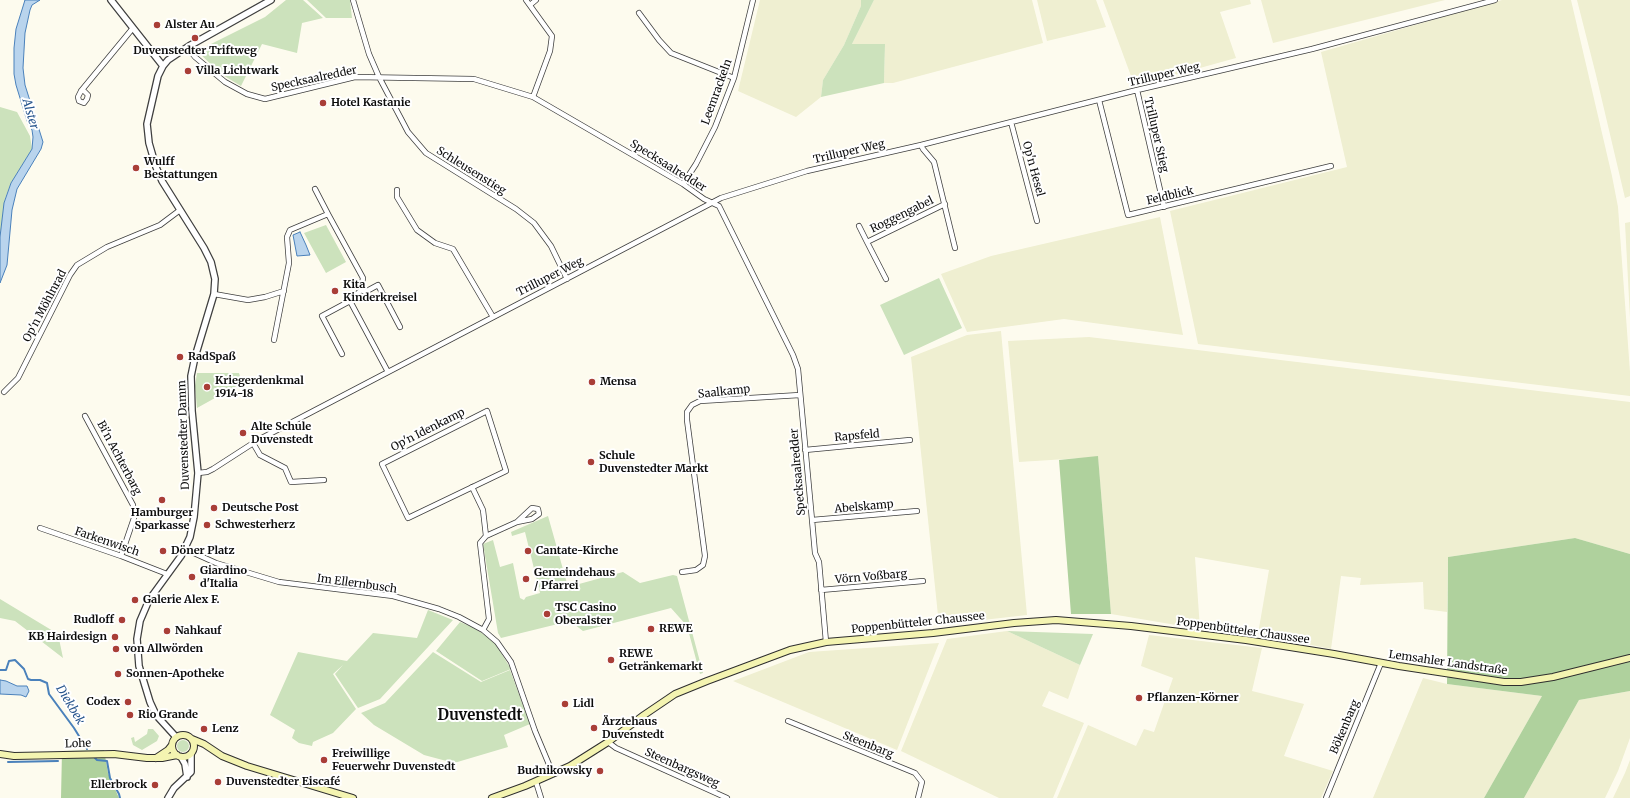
<!DOCTYPE html>
<html>
<head>
<meta charset="utf-8">
<style>
	body { margin:0 }
	canvas { display:block; background:#fdfbee }
</style>
</head>
<body>
<canvas width="1630" height="798"></canvas>
<script>
const ctx = document.querySelector('canvas').getContext('2d');
ctx.lineJoin = 'round';
function paint(path, color) { ctx.fillStyle = color; ctx.fill(path, 'evenodd'); }
const toPath = rows => new Path2D(rows.map(r => 'M' + r).join(''));
function stroke(path, color, width, dash) { ctx.strokeStyle = color; ctx.lineWidth = width; ctx.lineCap = dash ? 'butt' : 'round'; ctx.setLineDash(dash || []); ctx.stroke(path); }
function write(font, color, halo, rows, align = 'center') {
  ctx.font = font + ' Merriweather,serif'; ctx.lineWidth = 4; ctx.setLineDash([]); ctx.textBaseline = 'middle'; ctx.strokeStyle = halo; ctx.fillStyle = color; for (const [text, x, y, turn = 0] of rows) {
    ctx.save(); ctx.translate(x, y); ctx.rotate((+turn || 0) * Math.PI / 180); ctx.textAlign = isNaN(turn) ? turn : align; if (halo) ctx.strokeText(text, 0, 0); ctx.fillText(text, 0, 0); ctx.restore();
  }
}
paint(toPath([
	[760,0,861,0,861,6,844,45,823,80,821,97,796,117,738,91],
	[874,0,1032,0,1043,43,893,83,884,83,885,44,852,44],
	[1037,0,1096,0,1106,27,1047,41],
	[1103,0,1250,0,1251,4,1220,12,1236,58,1142,84,1131,76],
	[1261,0,1445,0,1273,43],
	[1502,0,1571,0,1612,176,1618,207,1630,372,1630,396,1198,344,1170,211,1347,167,1321,52],
	[1577,0,1630,0,1630,196,1625,198,1596,75],
	[1160,217,1183,335,1064,319,967,332,941,274,991,256],
	[1630,222,1630,318,1625,223],
	[1001,331,1027,615,939,625,911,357,967,335],
	[1089,337,1630,402,1630,554,1575,538,1448,557,1447,612,1424,609,1423,582,1360,585,1361,578,1341,576,1331,649,1258,634,1269,570,1195,557,1200,629,1111,614,1098,457,1019,462,1008,341],
	[1007,631,1080,665,1068,699,1049,691,1042,706,1084,723,1053,798,999,798,901,751,947,639],
	[1149,635,1262,648,1252,691,1304,704,1284,756,1333,771,1321,798,1057,798,1088,725,1136,746,1144,729,1154,732,1173,678,1141,666],
	[939,643,897,750,733,681,809,652],
	[1423,678,1447,684,1542,696,1484,798,1373,798],
	[1630,691,1630,738,1618,771,1605,798,1524,798,1579,700],
	[1630,760,1630,798,1613,798,1625,773]
]), '#efefd1');
paint(toPath([
	[286,0,303,0,323,18,302,23,297,53,262,44,241,86,221,74,197,51,265,17],
	[307,0,350,0,352,18,326,18],
	[861,0,874,0,852,44,885,44,884,83,821,97,823,80,844,45,861,6],
	[0,107,17,112,30,136,32,149,11,183,5,199,0,237],
	[326,225,346,262,326,273,304,233],
	[939,278,962,328,904,355,880,305],
	[197,373,239,373,242,383,197,408,195,386],
	[548,516,568,587,623,572,640,583,673,575,677,576,703,673,700,674,687,626,671,608,583,631,570,621,501,638,498,633,483,544,493,540,500,567,513,563,520,598,524,600,526,597,540,593,525,532,512,536,511,532],
	[0,599,58,634,63,658,15,621,0,618],
	[428,610,453,620,380,699,358,708,335,674,343,665,333,674,356,709,333,733,313,742,312,746,299,743,292,738,295,730,270,715,298,652,347,661,373,633,417,638],
	[460,622,472,627,493,640,511,669,482,681,436,651],
	[1007,631,1093,634,1080,665],
	[433,652,481,682,510,670,530,724,504,735,508,747,454,763,424,755,374,725,361,713,385,703],
	[148,729,153,729,159,736,157,741,142,750,133,745,131,738,134,737,135,742,147,734],
	'177 746a6 6 0 1 1 12 0a6 6 0 1 1-12 0Z'
]), '#cce2bc');
paint(toPath([
	[1098,456,1111,614,1071,614,1059,460],
	[1575,538,1630,554,1630,691,1579,700,1524,798,1484,798,1542,696,1447,684,1448,557],
	[104,750,108,773,119,798,61,798,62,751]
]), '#afd19d');
const water = toPath([
	[25,0,40,0,32,5,30,10,25,33,23,68,25,85,43,142,41,149,17,189,12,210,7,265,0,283,0,237,4,203,11,183,32,149,33,137,32,130,28,124,16,85,14,74,14,48,16,29,25,0],
	[300,232,306,245,310,255,297,256,293,235,300,232],
	[0,680,6,681,17,686,27,686,29,691,26,697,21,695,0,694,0,680]
]);
paint(water, '#b9d4ed');
stroke(water, '#4a81bb', 1);
stroke(toPath([
	[0,670,6,670,9,661,15,660,24,669,28,679,31,680,40,680,47,683,49,694,74,728,87,749],
	[94,757,97,760,107,761,110,778,119,794,120,798],
	[8,762,58,761]
]), '#4a81bb', 2);
const minor = toPath([
	[353,0,369,54,379,77,408,132,426,153,516,209,534,223,551,246,567,279],
	[526,0,552,36,550,51,533,97],
	[530,5,536,0],
	[639,13,659,40,671,53,734,78],
	[189,46,191,52,195,57,225,82,247,94,265,99,355,77,474,79,533,97,683,184,704,199,719,206,793,355,798,369,812,520,815,553,819,562,826,642],
	[1137,90,1164,207],
	[81,91,84,91,88,95,87,99,84,103,79,101,78,97,81,91,133,28],
	[1099,100,1128,215,1331,166],
	[1011,122,1037,221],
	[921,145,923,149,934,162,955,248],
	[683,184,696,164,715,127,734,78,753,0],
	[397,190,397,197,417,230,435,243,453,249,493,317],
	[328,214,363,278,361,290,350,301,322,316,342,354],
	[859,226,867,242],
	[886,279,867,242,945,204],
	[361,290,365,292,378,285,400,327],
	[214,294,248,300,265,297,284,291],
	[350,301,388,372],
	[274,340,289,263,287,237,290,230,328,214,315,189],
	[4,392,18,378,70,275,77,265,107,247,160,225,180,210],
	[487,411,506,471,408,518,382,464,487,411],
	[85,416,133,505,134,518,121,556],
	[253,443,260,455,285,468,291,482,324,480],
	[805,450,910,440],
	[198,473,207,472,213,469,258,440,721,198,807,171,921,145,1133,91,1312,49,1495,0],
	[472,487,483,510,486,536],
	[812,520,917,511],
	[40,528,121,556,167,574],
	[185,549,216,563,279,582,393,596,439,609,459,617,483,630,497,642,511,662,535,731,553,774],
	[682,572,696,570,703,565,705,556,687,420,687,412,692,405,700,401,800,395],
	[821,590,923,581],
	[483,630,489,619,480,543,486,536,517,522,532,519,539,514,538,509,532,508,517,522],
	[788,721,915,773,922,782,918,798],
	[608,742,616,748,727,798],
	[536,782,541,798],
	[1326,798,1381,663]
]);
const tertiary = toPath([
	[111,0,163,66],
	[176,737,156,715,150,702,139,666,137,639,140,621,149,600,181,556,190,537,194,517,198,473,192,411,191,376,195,357,214,294,215,279,211,262,204,248,162,181,156,167,149,143,147,124,158,76,163,66,168,60,189,46,271,0],
	[181,757,185,764,187,777],
	[168,798,174,788,191,772,191,754]
]);
const secondary = toPath([
	'172 746a11 11 0 1 1 22 0a11 11 0 1 1-22 0Z',
	[192,739,204,744,222,756,247,766,353,798],
	[0,754,14,756,114,754,147,758,162,758,177,755],
	[156,758,168,750,172,745],
	[492,798,525,786,570,766,608,742,644,715,675,694,707,681,790,650,826,642,933,633,1014,623,1056,620,1131,626,1246,640,1334,654,1399,666,1504,682,1521,682,1553,677,1630,658]
]);
stroke(minor, '#3f3f3f', 6);
stroke(tertiary, '#3f3f3f', 8);
stroke(secondary, '#2e2e2e', 8);
stroke(minor, '#fff', 4.5);
stroke(tertiary, '#fff', 5.5);
stroke(secondary, '#f4f4b1', 6);
for (const [x, y, r, color] of [
	[157,25,4,"#a93e37"],
	[195,38,4,"#a93e37"],
	[188,71,4,"#a93e37"],
	[323,103,4,"#a93e37"],
	[136,168,4,"#a93e37"],
	[335,291,4,"#a93e37"],
	[180,357,4,"#a93e37"],
	[592,382,4,"#a93e37"],
	[207,387,4,"#a93e37"],
	[243,433,4,"#a93e37"],
	[591,462,4,"#a93e37"],
	[162,500,4,"#a93e37"],
	[214,508,4,"#a93e37"],
	[207,525,4,"#a93e37"],
	[163,551,4,"#a93e37"],
	[528,551,4,"#a93e37"],
	[192,577,4,"#a93e37"],
	[526,579,4,"#a93e37"],
	[135,600,4,"#a93e37"],
	[547,614,4,"#a93e37"],
	[122,620,4,"#a93e37"],
	[651,629,4,"#a93e37"],
	[167,631,4,"#a93e37"],
	[115,637,4,"#a93e37"],
	[116,649,4,"#a93e37"],
	[611,660,4,"#a93e37"],
	[118,674,4,"#a93e37"],
	[1139,698,4,"#a93e37"],
	[128,702,4,"#a93e37"],
	[565,704,4,"#a93e37"],
	[130,715,4,"#a93e37"],
	[594,728,4,"#a93e37"],
	[204,729,4,"#a93e37"],
	[324,760,4,"#a93e37"],
	[600,771,4,"#a93e37"],
	[218,782,4,"#a93e37"],
	[155,785,4,"#a93e37"]
]) { const dot = new Path2D(); dot.arc(x, y, r, 0, 2 * Math.PI); ctx.fillStyle = color; ctx.fill(dot); stroke(dot, '#fff', 1.5); }
write('bold 11px', '#0c0c0c', '#fff', [
	["Alster Au",165,25],
	["Duvenstedter Triftweg",195,51,"center"],
	["Villa Lichtwark",196,71],
	["Hotel Kastanie",331,103],
	["Wulff",144,162],
	["Bestattungen",144,175],
	["Kita",343,285],
	["Kinderkreisel",343,298],
	["RadSpaß",188,357],
	["Kriegerdenkmal",215,381],
	["1914-18",215,394],
	["Mensa",600,382],
	["Alte Schule",251,427],
	["Duvenstedt",251,440],
	["Schule",599,456],
	["Duvenstedter Markt",599,469],
	["Deutsche Post",222,508],
	["Hamburger",162,513,"center"],
	["Sparkasse",162,526,"center"],
	["Schwesterherz",215,525],
	["Döner Platz",171,551],
	["Cantate-Kirche",536,551],
	["Giardino",200,571],
	["d'Italia",200,584],
	["Gemeindehaus",534,573],
	["/ Pfarrei",534,586],
	["Galerie Alex F.",143,600],
	["TSC Casino",555,608],
	["Oberalster",555,621],
	["Rudloff",114,620,"right"],
	["REWE",659,629],
	["Nahkauf",175,631],
	["KB Hairdesign",107,637,"right"],
	["von Allwörden",124,649],
	["REWE",619,654],
	["Getränkemarkt",619,667],
	["Sonnen-Apotheke",126,674],
	["Pflanzen-Körner",1147,698],
	["Codex",120,702,"right"],
	["Lidl",573,704],
	["Rio Grande",138,715],
	["Ärztehaus",602,722],
	["Duvenstedt",602,735],
	["Lenz",212,729],
	["Freiwillige",332,754],
	["Feuerwehr Duvenstedt",332,767],
	["Budnikowsky",592,771,"right"],
	["Duvenstedter Eiscafé",226,782],
	["Ellerbrock",147,785,"right"]
], 'left');
write('11px', '#0c0c0c', '#fff', [
	["Trilluper Weg",1164,75,-13],
	["Specksaalredder",314,79,-12],
	["Leemrackeln",717,92,-70],
	["Trilluper Stieg",1156,135,77],
	["Trilluper Weg",849,152,-13],
	["Specksaalredder",668,166,32],
	["Op'n Hesel",1033,169,75],
	["Schleusenstieg",471,171,32],
	["Feldblick",1170,196,-13],
	["Roggengabel",902,215,-26],
	["Trilluper Weg",550,277,-27],
	["Op'n Möhlnrad",45,306,-62],
	["Saalkamp",724,392,-6],
	["Op'n Idenkamp",428,430,-27],
	["Duvenstedter Damm",184,435,-92],
	["Rapsfeld",857,436,-5],
	["Bi'n Achterbarg",119,458,62],
	["Specksaalredder",798,472,-95],
	["Abelskamp",864,507,-5],
	["Farkenwisch",107,542,19],
	["Vörn Voßbarg",871,577,-5],
	["Im Ellernbusch",357,584,8],
	["Poppenbütteler Chaussee",918,623,-6],
	["Poppenbütteler Chaussee",1243,631,8],
	["Lemsahler Landstraße",1448,663,8],
	["Bökenbarg",1345,727,-67],
	["Lohe",78,744,-2],
	["Steenbarg",868,745,22],
	["Steenbargsweg",682,768,24]
]);
write('italic 12px', '#27558d', '#fff', [
	["Alster",30,114,74],
	["Diekbek",70,705,59]
]);
write('bold 15px', '#0c0c0c', '#fff', [
	["Duvenstedt",480,716]
]);
</script>
</body>
</html>
